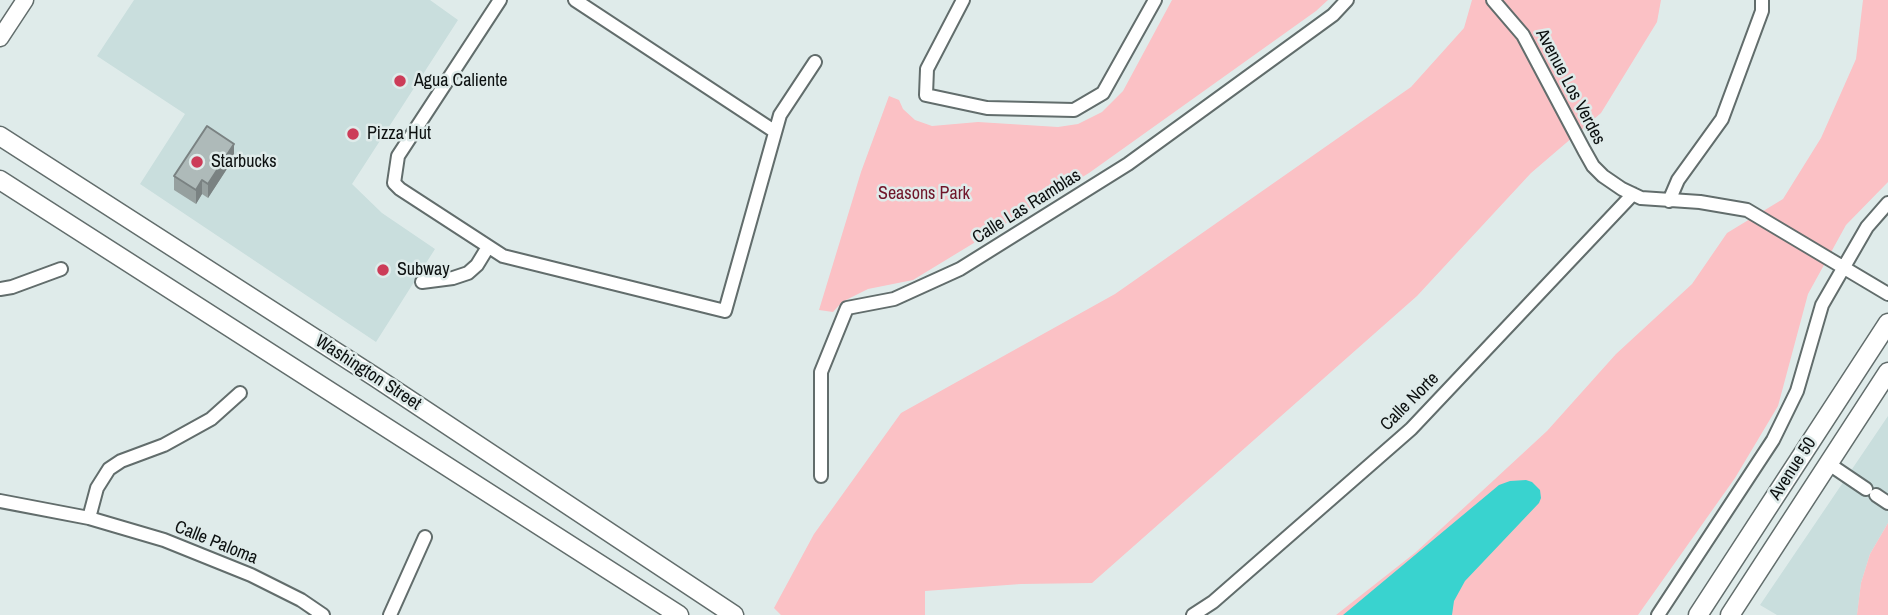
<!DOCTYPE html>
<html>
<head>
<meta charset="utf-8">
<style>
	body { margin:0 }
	canvas { display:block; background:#dfebea }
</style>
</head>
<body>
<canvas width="1888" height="615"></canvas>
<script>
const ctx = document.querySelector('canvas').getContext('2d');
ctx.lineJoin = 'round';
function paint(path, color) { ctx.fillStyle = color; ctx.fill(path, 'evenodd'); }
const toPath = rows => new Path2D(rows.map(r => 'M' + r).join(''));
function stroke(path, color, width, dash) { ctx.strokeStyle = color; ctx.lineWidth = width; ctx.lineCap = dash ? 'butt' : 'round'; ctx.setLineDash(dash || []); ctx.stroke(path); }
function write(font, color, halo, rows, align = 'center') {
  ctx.font = font + ' "Archivo Narrow",sans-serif'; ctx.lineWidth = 5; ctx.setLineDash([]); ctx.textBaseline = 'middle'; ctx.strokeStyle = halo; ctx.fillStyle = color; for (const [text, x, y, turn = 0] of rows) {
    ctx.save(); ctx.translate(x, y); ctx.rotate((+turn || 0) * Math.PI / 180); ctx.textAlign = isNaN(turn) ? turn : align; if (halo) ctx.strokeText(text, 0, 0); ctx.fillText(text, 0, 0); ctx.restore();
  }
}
paint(toPath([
	[134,0,430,0,458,20,352,184,382,213,435,249,376,342,140,184,185,114,97,56],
	[1888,416,1888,523,1870,554,1861,583,1857,615,1777,615,1760,605]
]), '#c9dedd');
paint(toPath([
	[1172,0,1328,0,1316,11,1089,173,913,280,868,289,842,302,833,312,819,310,861,172,889,96,899,100,903,109,915,120,932,126,978,122,1058,127,1078,124,1102,112,1123,91],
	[1472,0,1661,0,1657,22,1601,113,1531,173,1417,296,1092,583,1021,584,925,591,925,615,781,615,774,608,814,534,901,413,1115,294,1411,87,1464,28],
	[1863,0,1888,0,1888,182,1846,225,1808,294,1778,406,1735,478,1638,615,1336,615,1416,552,1547,431,1616,354,1692,284,1727,233,1783,199,1821,138,1856,59],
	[1888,523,1888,615,1857,615,1861,583,1870,554]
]), '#fbc1c5');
paint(toPath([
	[1526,480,1532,482,1540,490,1541,498,1539,503,1465,581,1454,601,1452,615,1343,615,1499,485,1510,481]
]), '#39d3cf');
const minor = toPath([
	[500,0,398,156,394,183,400,189,503,256,725,311,780,115,815,62],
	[575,0,774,131],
	[963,0,927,69,926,95,987,108,1074,110,1103,93,1155,0],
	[1493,0,1523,35,1584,150,1593,166,1603,176,1622,189,1641,198,1700,202,1747,210,1888,294],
	[1669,201,1678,180,1722,119,1762,11,1762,0],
	[422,282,453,278,468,273,477,265,488,247],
	[0,289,12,287,61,269],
	[1829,464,1866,489],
	[821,476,821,372,847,308,894,299,960,269,1128,164,1333,15,1347,0],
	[1876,495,1888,503],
	[0,501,89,518,164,540,251,575,301,600,323,615],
	[89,518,97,488,109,469,121,461,164,445,211,419,240,393],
	[390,615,425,537],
	[1193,615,1213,602,1411,429,1633,194],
	[1658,615,1773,440,1797,391,1822,305,1867,227,1888,203]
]);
const tertiary = toPath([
	[0,38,25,0]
]);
const secondary = toPath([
	[0,136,375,377,734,615],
	[0,180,679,615],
	[1698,615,1888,323],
	[1730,615,1888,372]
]);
stroke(minor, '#626d6c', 16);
stroke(tertiary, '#626d6c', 19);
stroke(secondary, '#626d6c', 21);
stroke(minor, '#fff', 12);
stroke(tertiary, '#fff', 16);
stroke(secondary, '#fff', 18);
paint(toPath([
	[234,158,208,198,202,194,196,204,174,190,174,176]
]), '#96a09f');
paint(toPath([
	[234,144,234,158,208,198,208,184],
	[202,180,202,194,196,204,196,190]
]), '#7a8282');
const building = toPath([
	[207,126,234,144,208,184,202,180,196,190,174,176,207,126]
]);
paint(building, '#aebab9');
stroke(building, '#7a8282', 2);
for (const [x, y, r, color] of [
	[400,81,7,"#cc3c58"],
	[353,134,7,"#cc3c58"],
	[197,162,7,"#cc3c58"],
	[383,270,7,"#cc3c58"]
]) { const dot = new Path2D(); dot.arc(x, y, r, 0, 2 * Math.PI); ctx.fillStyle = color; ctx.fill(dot); stroke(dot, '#dfebea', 2.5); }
write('18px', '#0c1010', '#dfebea', [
	["Agua Caliente",414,81],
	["Pizza Hut",367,134],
	["Starbucks",211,162],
	["Subway",397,270]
], 'left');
write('18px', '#0c1010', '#dfebea', [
	["Avenue Los Verdes",1570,87,62],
	["Calle Las Ramblas",1027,207,-32],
	["Washington Street",368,373,33],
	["Calle Norte",1410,402,-45],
	["Avenue 50",1793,469,-57],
	["Calle Paloma",216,543,22]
]);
write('18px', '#6f162a', '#dfebea', [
	["Seasons Park",924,194]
]);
</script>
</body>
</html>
